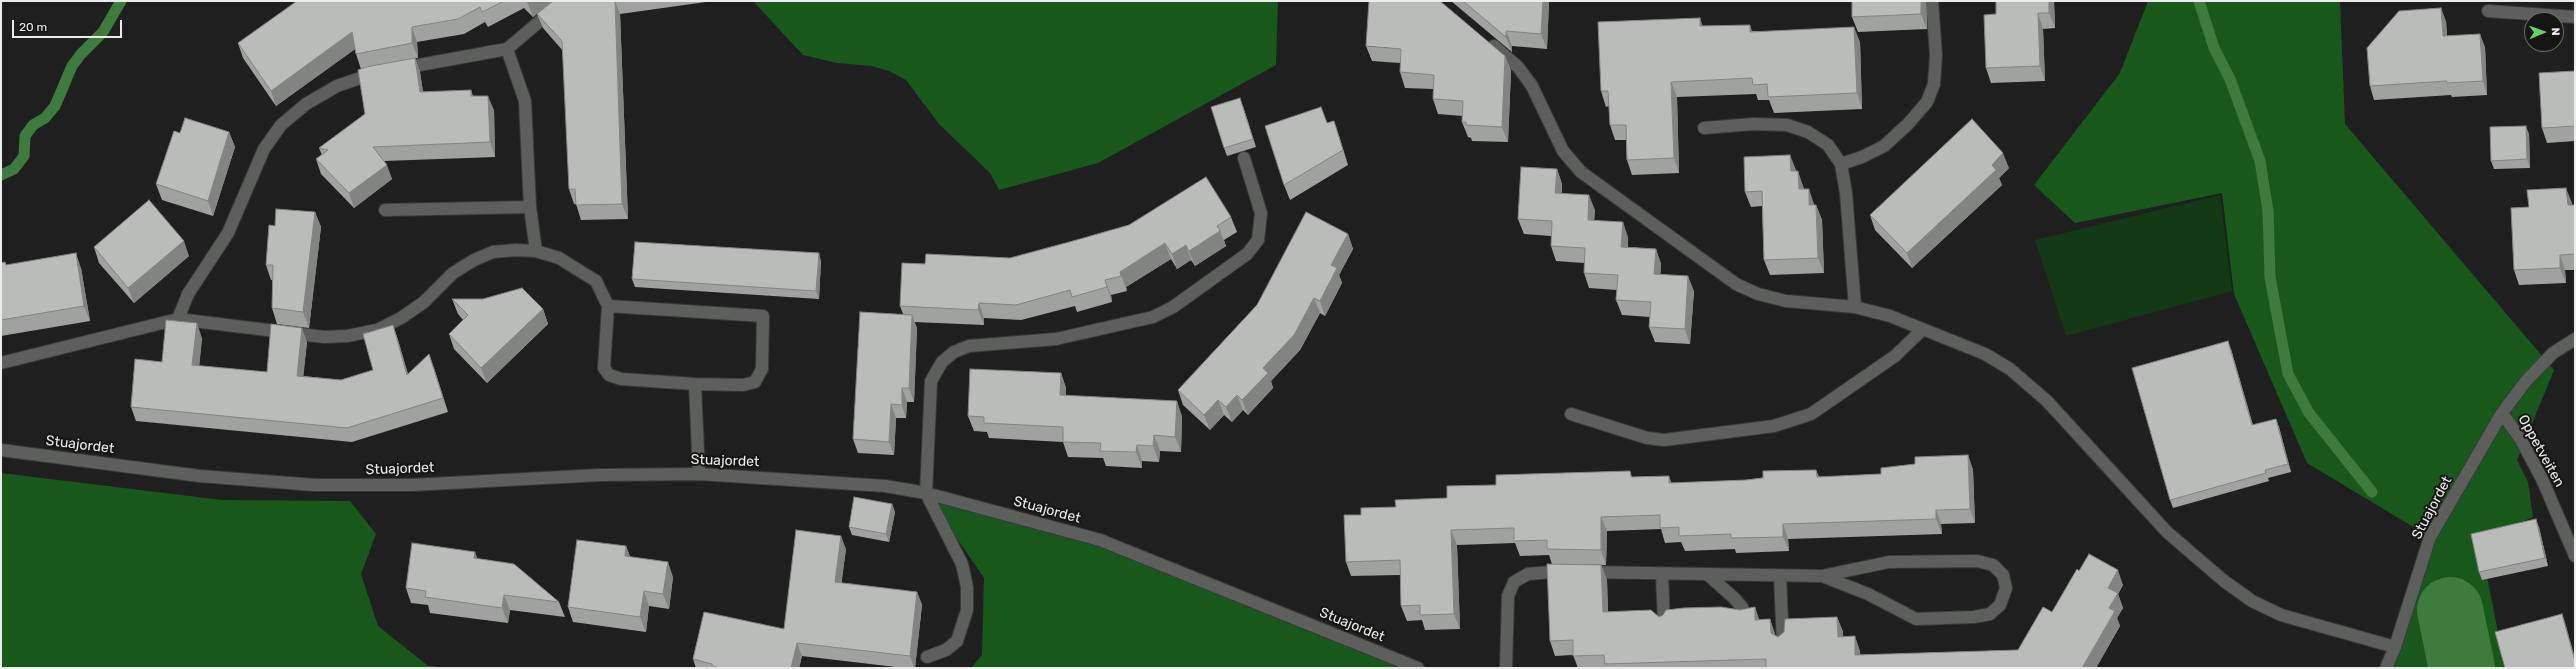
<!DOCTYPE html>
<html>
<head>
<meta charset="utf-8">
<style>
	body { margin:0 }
	#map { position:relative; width:2576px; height:669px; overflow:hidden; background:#1e1f1e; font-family:Rubik,sans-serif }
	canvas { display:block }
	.frame { position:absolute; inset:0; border:2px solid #ebeceb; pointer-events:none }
	.north { position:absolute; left:2524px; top:12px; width:40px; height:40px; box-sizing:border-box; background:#151614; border:1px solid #6b6c6a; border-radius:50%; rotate:88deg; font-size:11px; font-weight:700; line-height:16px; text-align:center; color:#ebeceb }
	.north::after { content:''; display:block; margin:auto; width:14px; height:18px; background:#66d467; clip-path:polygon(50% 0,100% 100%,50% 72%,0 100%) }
	.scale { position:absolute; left:12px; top:20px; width:110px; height:18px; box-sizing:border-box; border:2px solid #ebeceb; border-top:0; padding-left:5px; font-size:12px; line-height:14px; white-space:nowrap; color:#ebeceb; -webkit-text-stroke:3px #151614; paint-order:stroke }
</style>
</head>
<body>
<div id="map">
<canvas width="2576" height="669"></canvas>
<div class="frame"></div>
<div class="north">N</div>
<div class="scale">20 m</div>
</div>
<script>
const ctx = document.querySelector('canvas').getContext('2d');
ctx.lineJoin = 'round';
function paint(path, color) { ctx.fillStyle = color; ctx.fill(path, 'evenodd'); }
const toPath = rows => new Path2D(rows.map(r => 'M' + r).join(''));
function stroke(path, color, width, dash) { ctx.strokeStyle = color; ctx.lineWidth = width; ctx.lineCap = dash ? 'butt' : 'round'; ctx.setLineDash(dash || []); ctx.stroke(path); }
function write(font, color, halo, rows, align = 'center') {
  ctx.font = font + ' Rubik,sans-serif'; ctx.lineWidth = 4; ctx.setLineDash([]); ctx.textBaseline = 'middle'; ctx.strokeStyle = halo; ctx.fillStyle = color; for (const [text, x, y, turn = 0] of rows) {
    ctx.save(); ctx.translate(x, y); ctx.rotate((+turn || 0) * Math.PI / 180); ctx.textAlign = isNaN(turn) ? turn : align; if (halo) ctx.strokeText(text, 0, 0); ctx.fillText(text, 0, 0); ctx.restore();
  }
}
paint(toPath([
	[2220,195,2232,291,2066,336,2035,240]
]), '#133914');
paint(toPath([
	[753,1,1278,1,1276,65,1098,163,999,190,990,173,939,124,906,80,889,71,872,66,837,63,803,55],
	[2148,1,2340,1,2345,124,2554,370,2517,460,2528,482,2533,517,2480,541,2505,668,2386,668,2430,537,2307,463,2234,294,2222,193,2075,223,2034,185,2120,73],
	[1,473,222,500,350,501,376,534,361,574,378,626,427,665,443,668,1,668],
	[926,493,1100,540,1418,668,971,668,982,655,984,578]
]), '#18591b');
stroke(toPath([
	[2199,1,2214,48,2230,79,2260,161,2268,211,2270,277,2288,374,2309,413,2372,492],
	[1,175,14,169,24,156,25,136,33,125,45,118,55,106,72,66,81,54,103,32,121,1]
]), '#3d7c3d', 11);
stroke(toPath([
	[2450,610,2462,668]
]), '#3d7c3d', 66);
const lane = toPath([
	[2488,11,2575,17],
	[1494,46,1518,67,1532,86,1563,151,1581,172,1736,284,1758,294,1786,301,1855,307,1890,316,1985,354,2010,369,2047,401,2167,532,2224,581,2252,601,2281,615,2395,647],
	[507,49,525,101,530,207,536,251],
	[403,68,507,49,553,10,573,1],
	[1704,128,1753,124,1787,125,1808,132,1828,145,1841,164,1846,193,1855,307],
	[1841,164,1862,157,1884,146,1908,124,1927,102,1934,84,1936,55,1932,1],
	[385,210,530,207],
	[608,306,604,368,609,375,621,379,695,384],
	[178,319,188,294,228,233,264,149,281,125,306,104,337,86,375,73],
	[1,363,178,319,324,337,347,336,377,330,401,318,424,302,453,273,474,260,493,252,516,250,536,251,559,258,596,281,608,306,763,316,762,369,755,382,743,385,695,384,699,474],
	[1571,414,1647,438,1664,440,1774,426,1811,414,1895,356,1923,329],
	[1588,572,1822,576,1889,562,1977,561,1993,565,2003,575,2006,588,2000,605,1990,614,1974,617,1916,619,1868,594,1822,576],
	[1662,574,1664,624],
	[1707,574,1734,598,1742,607,1746,617],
	[1780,576,1783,644],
	[927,657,946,650,957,641,967,610,967,587,962,564,926,493,931,381,942,362,954,352,969,346,1056,339,1153,317,1173,307,1247,254,1258,240,1261,213,1244,158],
	[1506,668,1508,596,1514,582,1528,574,1563,571]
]);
const street = toPath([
	[2575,339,2553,353,2526,381,2502,413,2521,440,2542,479,2575,556],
	[1,450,200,476,315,485,412,485,600,475,699,474,885,486,926,493,1100,540,1418,668],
	[2386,668,2395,647,2430,537,2502,413]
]);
stroke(lane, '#3a3b3a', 14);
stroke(street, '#3a3b3a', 14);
stroke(lane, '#5d5f5d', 12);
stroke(street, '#5d5f5d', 12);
paint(toPath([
	[297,1,713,1,620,14,628,219,581,220,576,204,574,204,569,189,563,51,543,28,537,14,542,10,533,17,524,8,488,27,485,22,464,34,417,42,418,58,415,58,420,72,423,92,471,90,473,96,494,110,495,157,384,161,392,179,354,208,321,174,316,159,322,155,319,148,365,114,361,69,356,54,355,49,276,106,243,58,238,43],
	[1451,1,1549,1,1547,49,1512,46,1512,52],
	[1926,1,1927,29,1858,32,1852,17],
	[1996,1,2054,1,2055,28,2043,29,2045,81,1991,83,1986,68,1996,14],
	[2446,21,2447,36,2485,47,2487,95,2452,97,2451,95,2374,100,2370,86],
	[1703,26,1860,42,1862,109,1774,113,1769,100,1758,100,1756,94,1677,97,1679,173,1632,175,1627,160,1626,140,1615,140,1610,125,1609,106,1606,107,1601,91],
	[1366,46,1505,56,1511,71,1508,142,1472,141,1471,138,1468,137,1462,122,1462,116,1438,114,1433,99,1433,89,1405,88,1400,72,1400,63,1372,61],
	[2575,71,2575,141,2547,143,2542,128],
	[1243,106,1256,147,1227,156,1224,148],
	[1327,123,1339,136,1348,165,1290,200,1284,185],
	[229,132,235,147,213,216,162,200,156,184,180,133],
	[2529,134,2530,168,2494,169,2491,161],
	[2009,168,1999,178,2002,185,1912,268,1875,230,1870,215],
	[1557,169,1562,184,1562,193,1595,210,1594,220,1628,237,1628,247,1656,249,1661,264,1660,274,1694,291,1690,344,1655,342,1649,327,1650,317,1622,315,1616,300,1617,290,1589,288,1584,273,1584,263,1556,261,1551,246,1551,236,1524,234,1518,219],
	[1796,171,1803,186,1804,189,1814,204,1814,205,1816,205,1822,220,1824,273,1770,275,1764,260,1762,206,1751,207,1745,192],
	[2572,203,2572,205,2575,205,2575,270,2565,270,2566,283,2519,285,2514,270,2529,207],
	[315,212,321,227,309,328,277,324,272,308,272,280,271,280,266,265,275,226],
	[1231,217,1237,232,1224,240,1226,246,1195,266,1191,260,1177,269,1171,259,1126,287,1127,291,1111,295,1112,302,1077,312,1075,306,1021,320,984,318,984,325,914,322,917,328,914,402,907,402,906,418,896,418,894,455,858,453,853,439,903,314,900,306,925,264,1010,258],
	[1348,234,1353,249,1339,275,1342,283,1325,316,1320,313,1300,350,1271,381,1273,388,1248,415,1243,410,1232,422,1224,415,1210,430,1183,405,1178,390,1257,305],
	[94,247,189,256,134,303,99,263],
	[821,261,819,299,635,287,632,279],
	[5,262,6,265,81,268,90,321,1,336,1,263],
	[452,299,543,309,548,324,487,383,454,349,449,334,463,320,458,314],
	[393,325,398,340,408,374,434,368,448,412,352,442,136,421,131,407,162,362,202,338,199,366,267,372,307,342,303,376,341,380,373,370],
	[2231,349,2253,425,2276,419,2279,427,2291,472,2268,478,2269,481,2173,508,2170,500],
	[1061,373,1066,388,1066,395,1182,416,1181,452,1160,451,1159,462,1142,461,1142,468,1106,466,1103,458,1068,457,1063,442,989,438,987,432,974,431,968,416],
	[1968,455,1973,470,1975,523,1941,524,1942,534,1788,539,1789,551,1736,553,1735,549,1685,551,1681,542,1665,543,1661,529,1607,531,1606,565,1552,564,1549,555,1520,556,1515,543,1457,545,1460,629,1425,630,1422,620,1407,621,1401,606,1400,575,1351,576,1346,562,1361,515,1396,507,1447,498,1630,471,1632,477,1671,483,1746,480,1816,470,1819,477,1881,474,1915,464],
	[892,504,895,512,889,542,852,535,849,527],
	[2539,527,2548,566,2482,580,2479,572],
	[626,546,630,557,673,577,669,609,649,606,646,632,573,622,568,607],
	[846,549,841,583,917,592,922,605,915,668,904,668,802,656,799,668,696,668,693,659,784,629],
	[478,559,559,602,565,617,510,610,508,623,430,613,428,605,411,603,406,588],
	[1601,565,1607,580,1608,612,1659,617,1740,610,1755,607,1759,620,1770,619,1775,635,1778,637,1837,617,1843,632,1843,636,1860,651,1860,655,2018,650,2052,612,2079,571,2123,585,2118,594,2123,608,2117,618,2120,626,2096,668,1578,668,1573,655,1555,656,1550,641]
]), '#9fa29f');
paint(toPath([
	[529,1,549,1,550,3,533,17,527,2],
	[615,1,620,14,628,219,622,204],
	[1543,1,1549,1,1547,49,1541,34],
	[1921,1,1926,1,1927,29,1921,14],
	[2049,1,2054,1,2055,28,2049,13],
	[2441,8,2446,21,2448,49,2443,36],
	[2038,13,2043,29,2045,81,2040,66],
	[1700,18,1705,33,1700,26],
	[1750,25,1755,40,1750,32],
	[412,27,417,42,418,58,412,43],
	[1854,27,1860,42,1862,109,1857,93],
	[1506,31,1512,46,1512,52,1506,37],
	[352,32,358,47,276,106,271,91],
	[2480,34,2485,47,2487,95,2483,81],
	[1505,56,1511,71,1508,142,1502,127],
	[415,58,420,72,425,106,420,92],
	[1671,82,1677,97,1679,173,1674,158],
	[488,96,494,110,495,157,490,142],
	[1334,121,1339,136,1348,165,1343,150],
	[2526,126,2529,134,2530,168,2527,159],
	[229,132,235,147,213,216,208,201],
	[2003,153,2009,168,1999,178,2002,185,1912,268,1907,253,1992,165],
	[1790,155,1796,170,1796,186,1791,171],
	[387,165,392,179,354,208,349,193],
	[1557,169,1562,184,1561,208,1555,193],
	[1798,171,1803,186,1804,204,1799,189],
	[2566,188,2572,203,2573,221,2568,205],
	[1809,189,1814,204,1815,220,1809,205],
	[1589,195,1595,210,1593,235,1588,220],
	[1816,205,1822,220,1824,273,1818,258],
	[315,212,321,227,309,328,303,312],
	[1623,222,1628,237,1627,262,1621,247],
	[1220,231,1226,246,1195,266,1189,251],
	[1348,234,1353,249,1339,275,1342,283,1325,316,1320,301,1331,265],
	[184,241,189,256,134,303,128,288],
	[1165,243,1171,259,1126,287,1127,291,1120,272],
	[1186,245,1191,260,1177,269,1172,254],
	[1656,249,1661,264,1660,289,1654,274],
	[76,253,81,268,90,321,84,306],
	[819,253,821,261,819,299,816,291],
	[2560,255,2565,270,2566,283,2560,268],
	[1688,276,1694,291,1690,344,1685,329],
	[1105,280,1111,295,1112,302,1107,287],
	[1314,298,1320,313,1300,350,1271,381,1273,388,1248,415,1242,400,1263,368],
	[979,303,984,318,984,325,978,310],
	[543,309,548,324,487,383,481,368],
	[912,315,917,328,914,402,909,388],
	[197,323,202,338,198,379,192,365],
	[393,325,398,340,412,390,407,375],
	[302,328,307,342,302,390,297,376],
	[2228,341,2231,349,2255,433,2252,425],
	[429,354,434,368,448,412,443,398],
	[1061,373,1066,388,1066,410,1060,395],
	[902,388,907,402,906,418,902,405],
	[1237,395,1243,410,1232,422,1226,407],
	[1218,400,1224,415,1210,430,1204,415],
	[1177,401,1182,416,1181,452,1175,437],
	[891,404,896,418,894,455,889,442],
	[2276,419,2279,427,2291,472,2288,464],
	[1154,435,1160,451,1159,462,1153,446],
	[1137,445,1142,461,1142,468,1136,452],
	[1968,455,1973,470,1975,523,1970,509],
	[1816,470,1822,484,1817,477],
	[1669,476,1674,490,1669,483],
	[892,504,895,512,889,542,886,534],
	[1936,510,1941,524,1942,534,1936,519],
	[1601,517,1607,531,1606,565,1601,550],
	[2536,519,2539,527,2548,566,2545,558],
	[1783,524,1788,539,1789,551,1783,537],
	[1451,530,1457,545,1460,629,1454,614],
	[841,536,846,549,840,596,835,582],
	[626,546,632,561,625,556],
	[475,552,481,568,474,558],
	[668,562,673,577,669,609,663,594],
	[1601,565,1607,580,1608,627,1603,612],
	[2118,570,2123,585,2118,594,2123,608,2117,618,2120,626,2096,668,2082,668,2109,608,2108,588],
	[644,591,649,606,646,632,640,617],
	[917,592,922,605,915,668,914,668,910,656],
	[504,595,510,610,508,623,502,608],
	[1755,607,1760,622,1755,620],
	[2562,614,2565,622,2575,658,2575,661],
	[1837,617,1843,632,1844,651,1838,637],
	[1770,619,1775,634,1777,648,1771,633],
	[1855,636,1860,651,1861,668,1855,655],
	[797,643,802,656,799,668,791,668]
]), '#828482');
const building = toPath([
	[297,1,504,1,482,12,480,7,458,19,412,27,412,43,356,54,352,32,271,91,238,43,297,1],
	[553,1,615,1,622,204,576,205,575,189,569,189,562,41,537,14,553,1],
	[1369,1,1440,1,1505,56,1502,127,1466,125,1466,122,1462,122,1463,101,1433,99,1434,75,1400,72,1401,49,1366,46,1369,1],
	[1463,1,1543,1,1541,34,1506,31,1506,37,1463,1],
	[1852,1,1921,1,1921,14,1852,17,1852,1],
	[1996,1,2049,1,2049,13,2038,13,2040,66,1986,68,1984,15,1996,14,1996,1],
	[2441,8,2443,36,2480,34,2483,81,2447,83,2447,81,2370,86,2367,48,2399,11,2441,8],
	[1700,18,1700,26,1750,25,1750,32,1854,27,1857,93,1768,97,1767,84,1753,85,1752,78,1671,82,1674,158,1627,160,1626,125,1610,125,1608,91,1601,91,1598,22,1700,18],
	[415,58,420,92,471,90,471,96,488,96,490,142,373,147,387,165,349,193,316,159,328,150,319,148,365,114,358,70,366,67,415,58],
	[2575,71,2575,126,2542,128,2539,73,2575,71],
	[1240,98,1253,139,1224,148,1211,107,1240,98],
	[1321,107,1327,123,1334,121,1343,150,1284,185,1265,126,1321,107],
	[185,118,229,132,208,201,156,184,174,131,180,133,185,118],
	[1972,119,2003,153,1992,165,1996,170,1907,253,1870,215,1972,119],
	[2526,126,2527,159,2491,161,2490,127,2526,126],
	[1790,155,1791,171,1798,171,1799,189,1809,189,1809,205,1816,205,1818,258,1764,260,1762,191,1745,192,1744,157,1790,155],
	[1521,167,1557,169,1555,193,1589,195,1588,220,1623,222,1621,247,1656,249,1654,274,1688,276,1685,329,1649,327,1651,302,1616,300,1618,275,1584,273,1585,248,1551,246,1552,221,1518,219,1521,167],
	[1206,177,1231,217,1217,226,1220,231,1189,251,1186,245,1172,254,1165,243,1120,272,1121,276,1105,280,1107,287,1072,297,1070,290,1016,305,979,303,978,310,900,306,902,263,925,264,926,254,1010,258,1073,241,1129,225,1206,177],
	[2566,188,2568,205,2575,205,2575,254,2560,255,2560,268,2514,270,2511,208,2529,207,2527,190,2566,188],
	[149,200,184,241,128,288,94,247,149,200],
	[276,209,315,212,303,312,272,308,273,265,266,265,269,225,275,226,276,209],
	[1306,212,1348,234,1331,265,1337,268,1320,301,1314,298,1294,335,1263,368,1268,373,1242,400,1237,395,1226,407,1218,400,1204,415,1178,390,1257,305,1306,212],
	[635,242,819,253,816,291,632,279,635,242],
	[76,253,84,306,1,320,1,263,5,262,6,265,76,253],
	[522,288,543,309,481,368,449,334,468,315,452,299,483,299,522,288],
	[860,312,912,315,909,388,902,388,902,405,891,404,889,442,853,439,860,312],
	[166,320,197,323,192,365,267,372,271,324,302,328,297,376,341,380,373,370,363,334,393,325,407,375,429,354,443,398,347,428,131,407,135,359,162,362,166,320],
	[2228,341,2252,425,2276,419,2288,464,2265,470,2266,473,2170,500,2132,368,2228,341],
	[970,369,1061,373,1060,395,1177,401,1175,437,1154,435,1153,446,1137,445,1136,452,1100,451,1101,443,1063,442,1063,427,984,423,984,417,968,416,970,369],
	[1968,455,1970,509,1936,510,1936,519,1783,524,1783,537,1731,538,1731,534,1679,536,1679,527,1660,528,1660,515,1601,517,1601,550,1547,549,1547,540,1514,541,1514,528,1451,530,1454,614,1420,615,1420,605,1401,606,1400,560,1346,562,1344,515,1361,515,1361,508,1396,507,1395,500,1447,498,1447,486,1496,485,1496,475,1630,471,1631,477,1669,476,1669,483,1746,480,1763,478,1763,471,1816,470,1817,477,1881,474,1881,468,1915,464,1915,457,1968,455],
	[854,497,892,504,886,534,849,527,854,497],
	[2536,519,2545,558,2479,572,2471,534,2536,519],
	[796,530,841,536,835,582,917,592,910,656,797,643,791,668,720,668,712,666,712,664,693,659,704,612,784,629,796,530],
	[577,540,626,546,625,556,668,562,663,594,644,591,640,617,568,607,577,540],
	[412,543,475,552,474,558,514,564,559,602,504,595,502,608,425,597,426,591,406,588,412,543],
	[2089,554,2118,570,2108,588,2118,593,2109,608,2115,611,2082,668,1766,668,1766,659,1605,664,1604,655,1573,656,1573,640,1550,641,1547,564,1601,565,1603,612,1651,610,1659,617,1663,615,1666,610,1684,608,1721,607,1740,610,1755,607,1755,620,1770,619,1771,633,1778,637,1784,632,1785,619,1837,617,1838,637,1855,636,1855,655,2018,650,2043,607,2052,612,2077,569,2079,571,2089,554],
	[2562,614,2575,661,2575,668,2505,668,2495,632,2562,614]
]);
paint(building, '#b9bcb9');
stroke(building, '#828482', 1);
write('14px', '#ebeceb', '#151614', [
	["Stuajordet",80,445,7],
	["Oppetveiten",2541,451,61],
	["Stuajordet",725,461,2],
	["Stuajordet",400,469,-2],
	["Stuajordet",2432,508,-62],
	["Stuajordet",1047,510,15],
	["Stuajordet",1352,625,22]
]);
</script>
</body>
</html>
